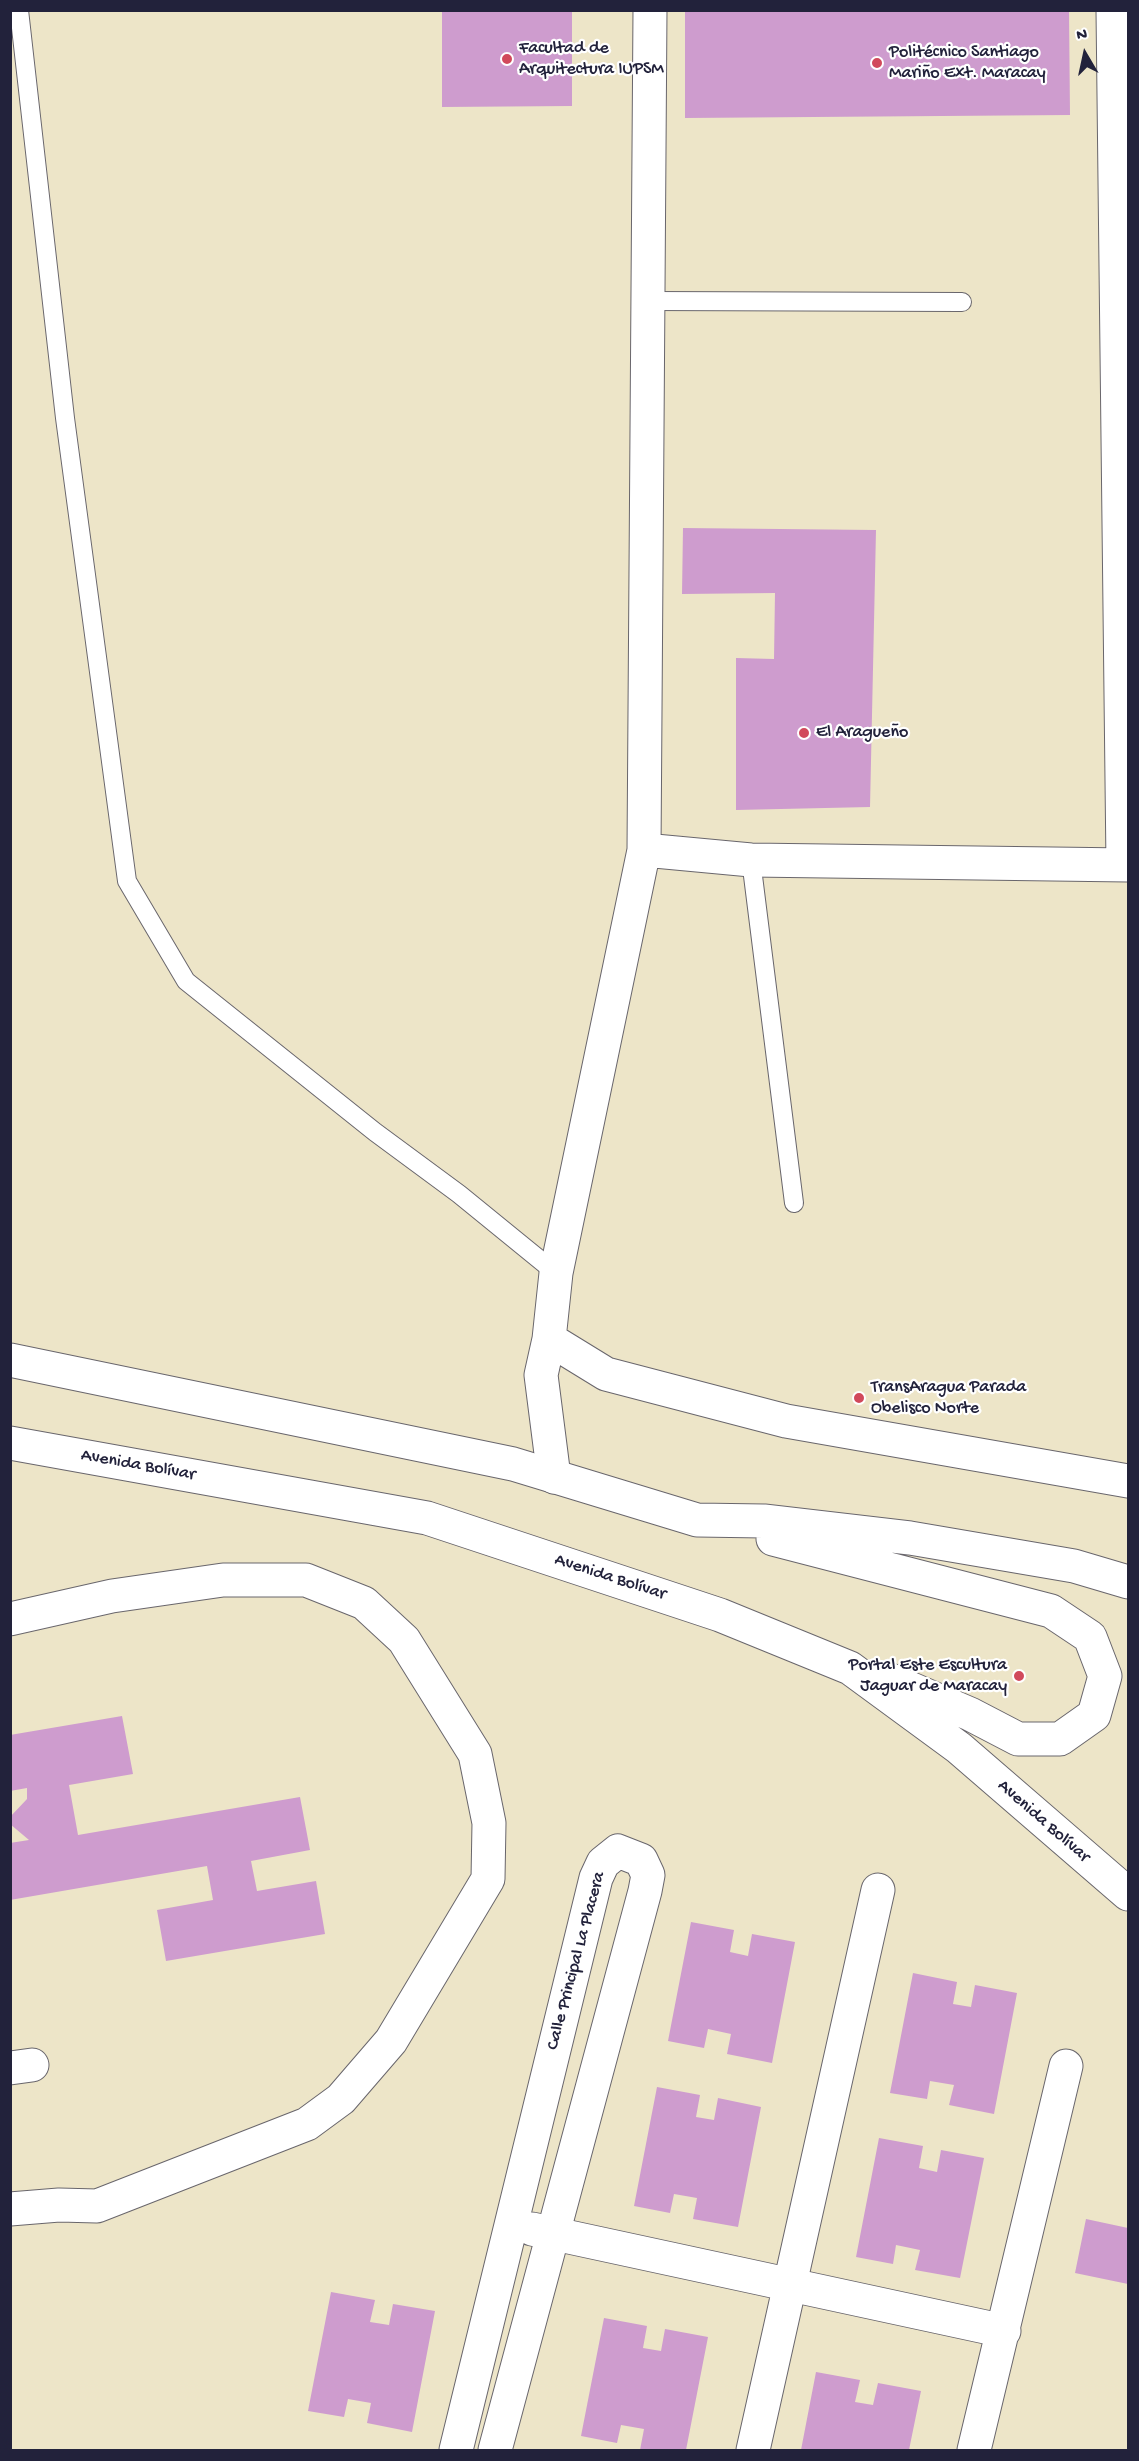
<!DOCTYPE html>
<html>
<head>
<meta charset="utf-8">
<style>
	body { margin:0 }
	#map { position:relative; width:1139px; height:2461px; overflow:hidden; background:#ede5c8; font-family:"Gochi Hand",sans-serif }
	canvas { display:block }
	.frame { position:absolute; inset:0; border:12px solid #22223b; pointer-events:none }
	.north { position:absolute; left:1055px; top:24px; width:60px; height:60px; -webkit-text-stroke:4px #fff; paint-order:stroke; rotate:351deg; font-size:16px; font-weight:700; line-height:24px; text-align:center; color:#22223b }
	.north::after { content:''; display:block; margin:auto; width:21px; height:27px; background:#22223b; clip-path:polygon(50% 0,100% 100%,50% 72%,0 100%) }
</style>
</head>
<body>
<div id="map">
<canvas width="1139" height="2461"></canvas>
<div class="frame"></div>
<div class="north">N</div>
</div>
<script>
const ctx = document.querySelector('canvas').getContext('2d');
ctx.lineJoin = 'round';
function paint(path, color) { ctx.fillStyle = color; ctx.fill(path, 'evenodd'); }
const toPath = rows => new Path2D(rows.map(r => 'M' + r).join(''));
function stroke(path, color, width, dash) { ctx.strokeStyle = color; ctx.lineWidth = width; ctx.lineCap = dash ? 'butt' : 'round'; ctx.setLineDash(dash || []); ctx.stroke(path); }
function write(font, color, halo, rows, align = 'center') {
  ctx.font = font + ' "Gochi Hand",sans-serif'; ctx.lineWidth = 4.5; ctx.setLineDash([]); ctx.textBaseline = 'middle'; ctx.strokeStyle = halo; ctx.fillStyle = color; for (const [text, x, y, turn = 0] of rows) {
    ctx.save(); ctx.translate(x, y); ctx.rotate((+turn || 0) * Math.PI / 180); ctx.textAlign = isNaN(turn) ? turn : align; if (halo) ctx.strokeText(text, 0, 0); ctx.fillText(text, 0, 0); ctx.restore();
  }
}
paint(toPath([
	[442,10,572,10,572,106,442,107],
	[685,10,1069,10,1070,115,685,118],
	[683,528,876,530,870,807,736,810,736,658,774,659,775,593,682,594],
	[122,1716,133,1774,69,1785,78,1835,300,1797,310,1850,251,1861,257,1891,316,1881,325,1934,166,1961,157,1910,213,1900,207,1866,10,1900,10,1843,29,1840,10,1824,10,1817,27,1799,27,1788,10,1791,10,1735],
	[691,1922,734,1930,730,1952,748,1956,752,1934,795,1942,772,2063,727,2054,731,2034,708,2029,704,2048,668,2041],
	[913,1973,957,1982,953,2004,971,2007,975,1985,1017,1993,994,2114,949,2105,954,2085,930,2081,927,2099,890,2093],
	[657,2087,700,2095,696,2117,714,2120,718,2098,761,2107,738,2227,693,2219,697,2198,674,2194,670,2213,634,2206],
	[879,2138,923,2146,919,2168,937,2172,941,2150,984,2158,960,2278,915,2270,920,2250,896,2245,893,2264,856,2257],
	[1086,2219,1128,2228,1128,2284,1075,2273],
	[331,2292,375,2300,370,2322,389,2325,393,2304,435,2311,412,2432,367,2423,371,2403,348,2399,344,2417,308,2411],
	[604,2318,647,2326,643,2348,661,2351,665,2329,708,2337,686,2450,640,2450,644,2429,621,2425,617,2443,581,2436],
	[816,2372,860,2380,855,2402,873,2405,878,2383,921,2391,909,2450,801,2450]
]), '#ce9cce');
const lane = toPath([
	[19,10,65,418,127,881,186,981,375,1132,459,1194,556,1273],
	[648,301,962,302],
	[751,860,794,1203]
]);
const street = toPath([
	[650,10,644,850,751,860,1128,865],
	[1113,10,1123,865],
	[644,850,556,1273,549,1339,606,1374,786,1421,1128,1481],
	[549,1339,541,1375,554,1477],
	[10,1619,112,1596,223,1580,306,1580,364,1603,404,1640,475,1754,489,1823,488,1879,391,2041,341,2099,307,2124,97,2206,59,2205,10,2209],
	[10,2068,32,2065],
	[532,2229,1004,2331],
	[456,2450,596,1878,603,1863,618,1851,641,1860,648,1875,645,1891,495,2450],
	[753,2450,878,1890],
	[974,2450,1066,2066]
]);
const primary = toPath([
	[10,1360,513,1464,697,1520,764,1521,910,1538,1074,1566,1128,1582],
	[10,1443,427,1518,720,1615,850,1668,959,1748,1128,1894],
	[773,1539,1051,1611,1090,1637,1105,1676,1094,1715,1060,1739,1018,1739,970,1714,886,1678]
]);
stroke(lane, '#69666c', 20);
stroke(street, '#69666c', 35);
stroke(primary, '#69666c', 35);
stroke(lane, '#fff', 18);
stroke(street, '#fff', 33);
stroke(primary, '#fff', 33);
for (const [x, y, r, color] of [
	[507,59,6,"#d1495b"],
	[877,63,6,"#d1495b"],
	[804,733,6,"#d1495b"],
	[859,1398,6,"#d1495b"],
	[1019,1676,6,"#d1495b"]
]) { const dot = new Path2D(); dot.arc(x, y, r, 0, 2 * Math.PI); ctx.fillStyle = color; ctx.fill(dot); stroke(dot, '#fff', 2); }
write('18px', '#22223b', '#fff', [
	["Facultad de",519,49],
	["Arquitectura IUPSM",519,70],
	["Politécnico Santiago",889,53],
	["Mariño Ext. Maracay",889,74],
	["El Aragueño",816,733],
	["TransAragua Parada",871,1388],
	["Obelisco Norte",871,1409],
	["Portal Este Escultura",1007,1666,"right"],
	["Jaguar de Maracay",1007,1687,"right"]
], 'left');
write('18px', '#22223b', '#fff', [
	["Avenida Bolívar",138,1466,10],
	["Avenida Bolívar",610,1578,18],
	["Avenida Bolívar",1043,1822,41],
	["Calle Principal La Placera",577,1961,-75]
]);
</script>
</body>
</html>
